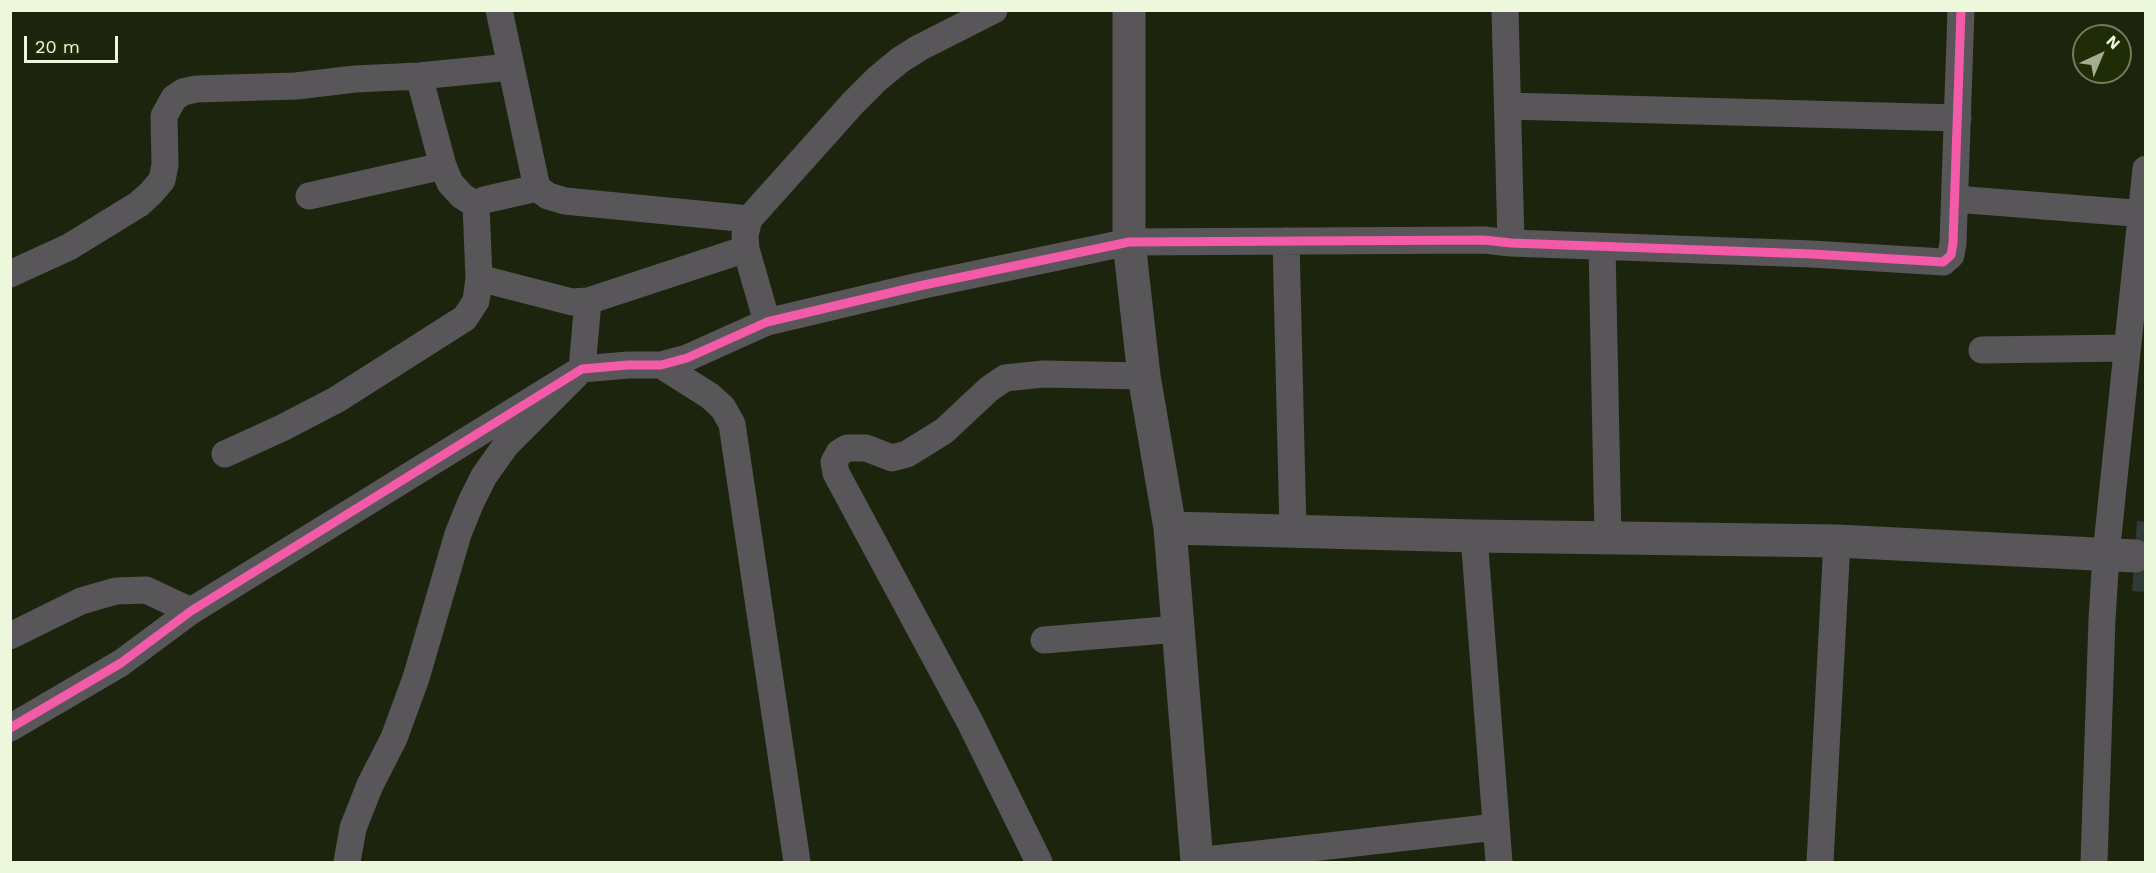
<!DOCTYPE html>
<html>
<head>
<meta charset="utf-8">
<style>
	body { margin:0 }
	#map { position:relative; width:2156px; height:873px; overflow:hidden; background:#1c240e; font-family:"Work Sans",sans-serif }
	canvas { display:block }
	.frame { position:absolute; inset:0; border:12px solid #ecf7dc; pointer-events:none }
	.north { position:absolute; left:2072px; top:24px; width:60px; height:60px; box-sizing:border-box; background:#202c06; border:2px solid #727d5c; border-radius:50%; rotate:44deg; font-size:16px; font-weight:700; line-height:24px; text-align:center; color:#ecf7dc }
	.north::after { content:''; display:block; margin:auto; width:21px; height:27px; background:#a3ad94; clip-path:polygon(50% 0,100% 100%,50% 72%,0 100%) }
	.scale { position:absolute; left:24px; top:36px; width:94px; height:27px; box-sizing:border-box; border:3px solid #ecf7dc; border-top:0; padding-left:8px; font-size:18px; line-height:21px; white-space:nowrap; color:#ecf7dc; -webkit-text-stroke:4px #202c06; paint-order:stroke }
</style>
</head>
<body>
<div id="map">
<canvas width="2156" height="873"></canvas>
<div class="frame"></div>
<div class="north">N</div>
<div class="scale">20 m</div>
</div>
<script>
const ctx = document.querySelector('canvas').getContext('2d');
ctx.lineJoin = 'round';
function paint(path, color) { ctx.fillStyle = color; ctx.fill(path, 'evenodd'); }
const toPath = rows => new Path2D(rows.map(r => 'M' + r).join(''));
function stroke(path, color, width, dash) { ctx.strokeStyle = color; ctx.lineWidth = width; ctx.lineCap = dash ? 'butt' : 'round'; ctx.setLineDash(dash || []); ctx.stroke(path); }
paint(toPath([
	[2137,521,2146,522,2146,592,2132,591]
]), '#2e3b36');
stroke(toPath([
	[499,10,537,188,548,196,565,201,749,219,745,235,746,249,767,322],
	[1505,10,1511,243],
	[419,76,443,166,450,183,462,196,476,205],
	[1508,106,1958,118],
	[309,196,443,166],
	[1955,199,2146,214],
	[749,219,853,103,877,79,900,60,919,48,994,10],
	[1286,241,1293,531],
	[1602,247,1608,538],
	[10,274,69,247,139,204,151,193,162,180,165,165,164,116,174,98,183,92,196,89,296,86,355,79,419,76,510,67],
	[479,278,572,302,588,301,746,249],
	[1982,350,2127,348],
	[661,365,710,396,723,408,732,424,797,862],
	[225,454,282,428,336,400,465,318,476,301,479,278,476,205,484,200,537,188],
	[1474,536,1499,862],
	[10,636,81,601,116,591,146,590,191,611],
	[1044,640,1178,629],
	[10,728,121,663,191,611,582,369,628,365,661,365,687,358,767,322,919,286,1129,242,1484,240,1511,243,1812,254,1943,262,1951,255,1953,243,1961,10],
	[1197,861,1496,827],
	[347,862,353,828,370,785,394,738,416,678,458,534,471,502,484,476,506,445,582,369,588,301],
	[1039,862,970,722,836,473,834,462,839,453,847,448,866,448,892,458,907,454,944,431,989,389,1005,378,1043,374,1144,376],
	[1820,862,1837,541],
	[2094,862,2102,619,2106,555,2146,169]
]), '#585659', 27);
stroke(toPath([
	[1129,10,1129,242,1144,376,1170,528,1197,862],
	[1170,528,1474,536,1837,541,2135,556]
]), '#585659', 33);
stroke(toPath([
	[10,728,121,663,191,611,582,369,628,365,661,365,687,358,767,322,919,286,1129,242,1484,240,1511,243,1812,254,1943,262,1951,255,1953,243,1961,10]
]), '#f35aa7', 9);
</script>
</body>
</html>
